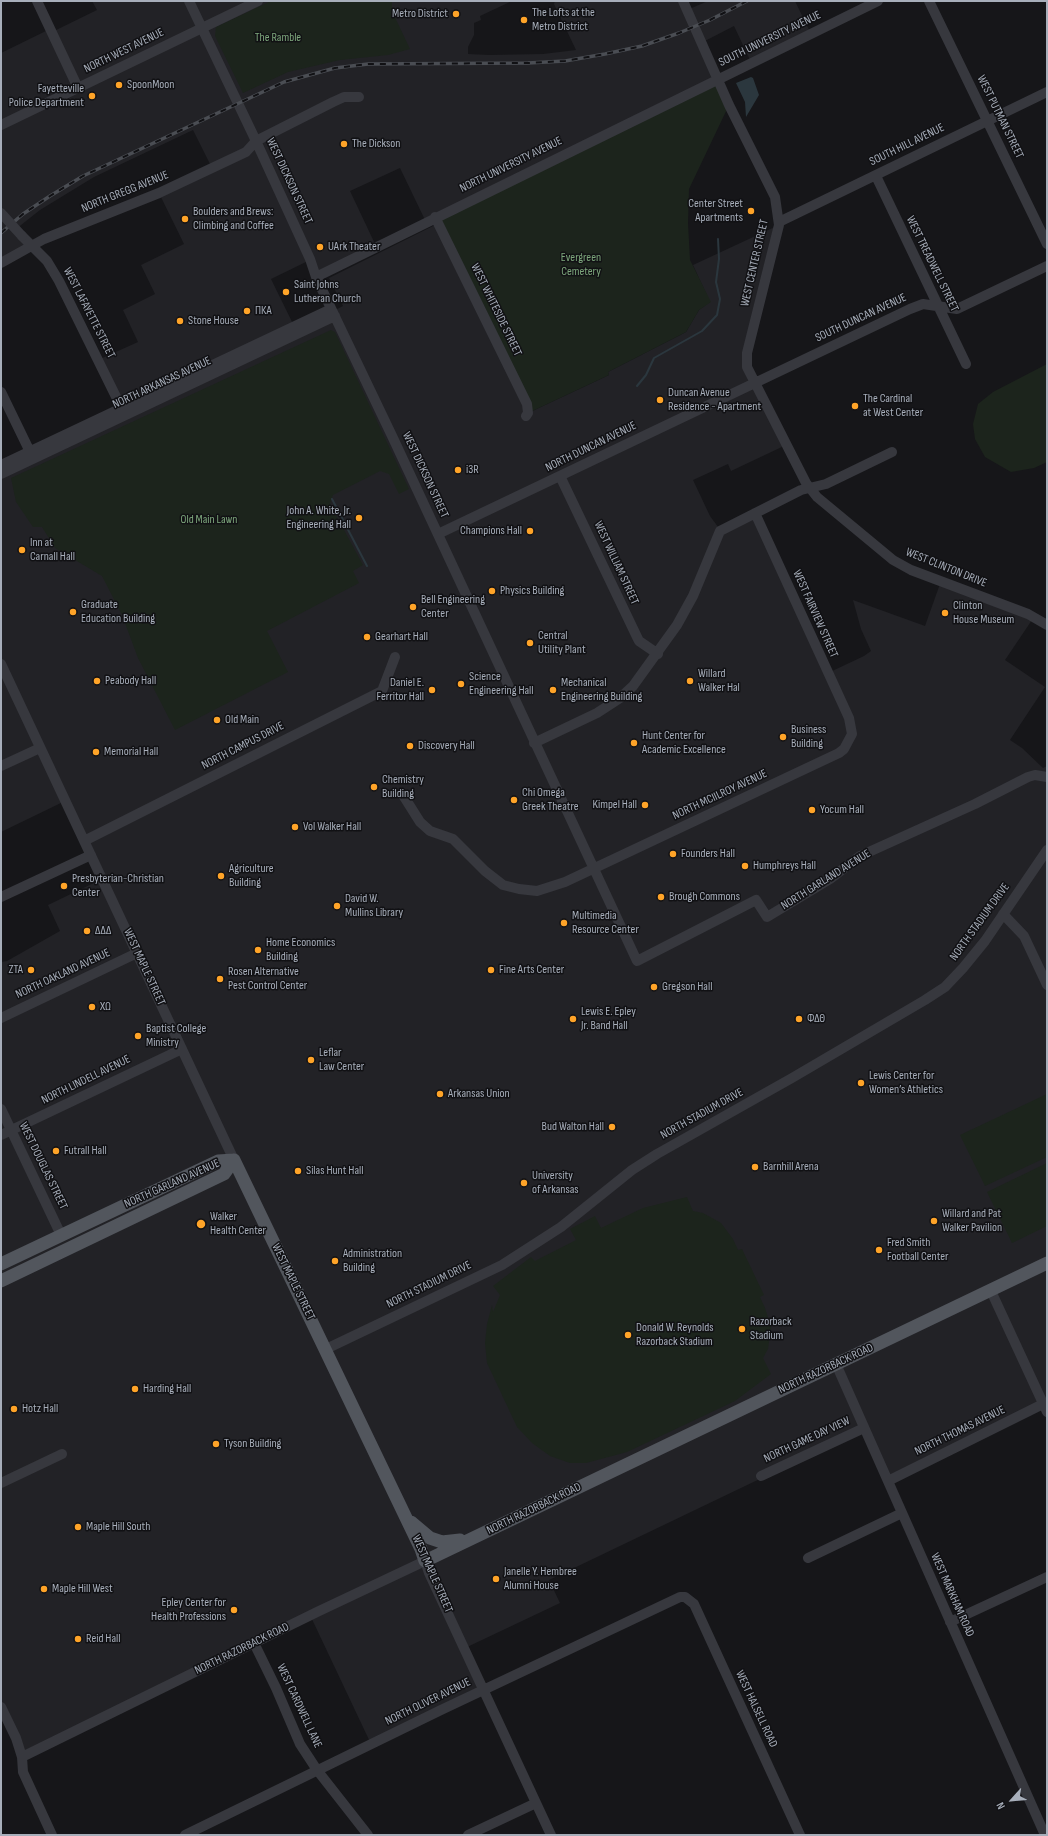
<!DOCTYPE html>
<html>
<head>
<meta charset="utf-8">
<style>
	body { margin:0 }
	#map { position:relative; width:1048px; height:1836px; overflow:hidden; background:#161619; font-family:"Sofia Sans Condensed",sans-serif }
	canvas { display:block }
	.frame { position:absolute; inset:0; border:2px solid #a7aeba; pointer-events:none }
	.north { position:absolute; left:992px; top:1780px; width:40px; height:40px; -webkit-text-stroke:3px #111114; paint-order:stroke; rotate:243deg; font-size:11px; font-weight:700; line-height:16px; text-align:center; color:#a7aeba }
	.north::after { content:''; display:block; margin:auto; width:14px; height:18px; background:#a7aeba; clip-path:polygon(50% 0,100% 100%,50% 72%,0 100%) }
</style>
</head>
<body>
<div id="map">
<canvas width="1048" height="1836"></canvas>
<div class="frame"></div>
<div class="north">N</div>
</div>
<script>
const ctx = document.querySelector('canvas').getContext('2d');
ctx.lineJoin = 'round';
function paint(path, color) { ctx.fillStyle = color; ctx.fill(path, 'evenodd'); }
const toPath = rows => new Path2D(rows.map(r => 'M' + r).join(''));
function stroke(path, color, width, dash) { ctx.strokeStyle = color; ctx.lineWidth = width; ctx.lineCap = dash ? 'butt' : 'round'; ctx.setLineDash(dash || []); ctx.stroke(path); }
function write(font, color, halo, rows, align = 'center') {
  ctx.font = font + ' "Sofia Sans Condensed",sans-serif'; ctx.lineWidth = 3; ctx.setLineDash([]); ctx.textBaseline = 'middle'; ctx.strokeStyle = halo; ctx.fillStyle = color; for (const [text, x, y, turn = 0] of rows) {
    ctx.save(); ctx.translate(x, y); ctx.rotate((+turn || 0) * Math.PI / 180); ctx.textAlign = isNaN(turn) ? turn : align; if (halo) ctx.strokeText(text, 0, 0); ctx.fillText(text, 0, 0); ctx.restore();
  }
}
paint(toPath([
	[92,1,512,1,480,16,481,20,474,23,474,35,468,47,468,54,489,55,543,54,576,50,554,4,555,1,683,1,687,10,708,1,795,1,811,34,751,62,734,26,701,43,718,79,426,222,400,168,350,191,376,246,316,277,310,260,271,279,296,330,343,306,329,278,435,225,528,413,609,375,608,372,686,332,699,310,710,302,693,265,779,225,747,367,786,445,731,471,728,464,693,480,710,516,721,531,755,513,828,673,864,656,871,651,861,629,853,600,925,626,941,581,1034,617,1005,660,1045,687,1010,740,1022,748,1043,768,1047,766,1047,1405,888,1481,864,1429,549,1580,560,1603,465,1648,484,1689,371,1744,310,1615,22,1757,1,1707,1,962,7,961,60,931,48,905,102,879,65,801,1,832,1,465,121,408,98,360,138,342,123,310,155,294,141,265,184,244,159,193,212,168,193,130,94,177,40,210,16,229,32,246,1,263,1,53,50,29,52,32,97,10]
]), '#222226');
paint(toPath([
	[271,1,392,1,392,11,410,49,388,55,340,60,288,72,243,93,215,36,216,27],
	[718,79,729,105,689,189,688,223,690,260,711,302,699,310,686,332,608,372,609,375,528,413,435,217],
	[331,330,335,332,409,489,399,494,389,474,380,471,333,495,330,504,363,565,353,571,359,583,267,631,288,672,175,730,138,658,122,615,102,576,55,548,42,527,33,527,16,502,11,478],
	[1047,364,1047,462,1034,468,1011,472,985,457,975,439,973,424,978,404,993,392],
	[1047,1094,1047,1157,985,1186,960,1135],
	[1047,1163,1047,1226,1012,1243,987,1192],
	[687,1197,693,1211,703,1213,721,1223,733,1239,738,1250,742,1249,764,1295,760,1297,765,1308,771,1327,768,1349,763,1358,771,1374,735,1401,627,1452,586,1463,570,1463,550,1456,532,1443,517,1427,487,1363,485,1343,487,1324,492,1305,493,1312,500,1295,493,1286,531,1257,535,1261,576,1240,570,1229,595,1216,601,1228,643,1208]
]), '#1c241c');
paint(toPath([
	[751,77,753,78,759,95,746,117,745,102,736,83]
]), '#2b373e');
stroke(toPath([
	[637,386,646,375,654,358,702,331,717,315,720,299,716,282,719,259,718,239],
	[332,499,367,566]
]), '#2b373e', 2);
stroke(toPath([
	[37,1,78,88],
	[189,1,256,141,310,259,316,277,393,438,637,961,756,900,767,917,830,879,860,856,975,804,1028,777,1035,775,1047,777],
	[683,1,729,105,775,197,779,225,747,353,747,367,806,483,817,497,893,560,911,570,1028,614,1047,625],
	[929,1,1047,244],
	[1,125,258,1],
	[876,176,966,364],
	[435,217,527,404,528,413,526,416],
	[779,222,1047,92],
	[22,236,47,261,59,281,124,413],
	[1,263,44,239,159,193,246,152,256,141,333,102,344,97,359,97],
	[316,277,878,1],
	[1,392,33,458],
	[1,465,331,309],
	[1,474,335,316],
	[560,476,637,637,639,641,658,654],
	[438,534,910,309,923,304,957,309,1047,266],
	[1,664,234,1160],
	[534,743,597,713,620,698,633,686,677,625,693,596,720,531,801,490,826,484,892,452],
	[1,766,40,748],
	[403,795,420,822,430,831,453,839,485,871,503,885,519,889,537,891,565,882,839,753,844,749,852,734,849,718,755,513],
	[84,841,382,691,395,657],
	[1,897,91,855],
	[1003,914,1024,936,1047,985],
	[1,1018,137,953],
	[1,1109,61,1235],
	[1,1135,182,1049],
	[991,1291,1047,1412],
	[326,1349,502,1265,561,1227,632,1170,657,1154,792,1078,925,1000,945,987,963,968,985,941,1047,850],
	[836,1364,1045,1835],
	[761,1476,864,1428],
	[888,1481,1043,1404],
	[1,1483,62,1454],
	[808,1558,902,1513],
	[950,1622,1047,1577],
	[254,1643,276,1688,300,1744,317,1770,368,1835],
	[1,1707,16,1738,22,1757,23,1772,52,1835],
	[22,1757,317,1612,425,1561,429,1573,551,1835],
	[185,1835,441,1710,680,1597,685,1597,694,1604,800,1835],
	[468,1835,536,1803]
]), '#37383e', 10);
stroke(toPath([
	[234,1160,421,1549,425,1561,1047,1263],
	[1,1264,218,1161,234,1160],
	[1,1281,224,1174,234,1160],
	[411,1522,430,1538,442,1542,460,1540]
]), '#52565d', 13);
const rail = toPath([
	[1,233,23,214,50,196,83,176,284,82,335,68,368,64,528,63,565,61,605,54,642,46,679,33,710,20,747,1]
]);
stroke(rail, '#4a4d53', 3.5);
stroke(rail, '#111114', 2, [6]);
stroke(toPath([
	[1,213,22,236]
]), '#37383e', 10);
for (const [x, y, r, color] of [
	[456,14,4,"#ffa428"],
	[524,20,4,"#ffa428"],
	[119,85,4,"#ffa428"],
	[92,96,4,"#ffa428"],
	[344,144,4,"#ffa428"],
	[751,211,4,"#ffa428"],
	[185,219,4,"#ffa428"],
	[320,247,4,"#ffa428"],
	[286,292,4,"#ffa428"],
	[247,311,4,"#ffa428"],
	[180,321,4,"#ffa428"],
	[660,400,4,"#ffa428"],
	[855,406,4,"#ffa428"],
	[458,470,4,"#ffa428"],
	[359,518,4,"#ffa428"],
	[530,531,4,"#ffa428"],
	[22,550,4,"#ffa428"],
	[492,591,4,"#ffa428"],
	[413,607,4,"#ffa428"],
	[73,612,4,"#ffa428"],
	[945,613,4,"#ffa428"],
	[367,637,4,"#ffa428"],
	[530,643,4,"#ffa428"],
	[97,681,4,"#ffa428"],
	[690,681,4,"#ffa428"],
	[461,684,4,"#ffa428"],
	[432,690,4,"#ffa428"],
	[553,690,4,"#ffa428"],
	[217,720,4,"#ffa428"],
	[783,737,4,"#ffa428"],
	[634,743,4,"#ffa428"],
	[410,746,4,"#ffa428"],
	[96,752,4,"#ffa428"],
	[374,787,4,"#ffa428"],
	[514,800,4,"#ffa428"],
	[645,805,4,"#ffa428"],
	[812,810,4,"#ffa428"],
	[295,827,4,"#ffa428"],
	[673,854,4,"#ffa428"],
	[745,866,4,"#ffa428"],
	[221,876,4,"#ffa428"],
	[64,886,4,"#ffa428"],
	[661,897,4,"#ffa428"],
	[337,906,4,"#ffa428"],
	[564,923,4,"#ffa428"],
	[87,931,4,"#ffa428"],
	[258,950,4,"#ffa428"],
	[31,970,4,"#ffa428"],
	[491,970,4,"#ffa428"],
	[220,979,4,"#ffa428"],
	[654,987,4,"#ffa428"],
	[92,1007,4,"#ffa428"],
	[573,1019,4,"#ffa428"],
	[799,1019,4,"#ffa428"],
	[138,1036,4,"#ffa428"],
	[311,1060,4,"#ffa428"],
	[861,1083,4,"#ffa428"],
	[440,1094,4,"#ffa428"],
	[612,1127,4,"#ffa428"],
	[56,1151,4,"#ffa428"],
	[755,1167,4,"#ffa428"],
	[298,1171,4,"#ffa428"],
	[524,1183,4,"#ffa428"],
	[934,1221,4,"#ffa428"],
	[201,1224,5,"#ffa428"],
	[879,1250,4,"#ffa428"],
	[335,1261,4,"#ffa428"],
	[742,1329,4,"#ffa428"],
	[628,1335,4,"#ffa428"],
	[135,1389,4,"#ffa428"],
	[14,1409,4,"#ffa428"],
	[216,1444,4,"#ffa428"],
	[78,1527,4,"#ffa428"],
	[496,1579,4,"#ffa428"],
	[44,1589,4,"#ffa428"],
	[234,1610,4,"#ffa428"],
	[78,1639,4,"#ffa428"]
]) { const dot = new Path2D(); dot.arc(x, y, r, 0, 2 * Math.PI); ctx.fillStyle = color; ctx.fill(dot); stroke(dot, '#111114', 1.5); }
write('12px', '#a7aeba', '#111114', [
	["The Lofts at the",532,13],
	["Metro District",532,27],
	["Metro District",448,14,"right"],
	["SpoonMoon",127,85],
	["Fayetteville",84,89,"right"],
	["Police Department",84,103,"right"],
	["The Dickson",352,144],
	["Center Street",743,204,"right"],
	["Apartments",743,218,"right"],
	["Boulders and Brews:",193,212],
	["Climbing and Coffee",193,226],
	["UArk Theater",328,247],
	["Saint Johns",294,285],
	["Lutheran Church",294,299],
	["ΠΚΑ",255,311],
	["Stone House",188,321],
	["Duncan Avenue",668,393],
	["Residence - Apartment",668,407],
	["The Cardinal",863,399],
	["at West Center",863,413],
	["i3R",466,470],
	["John A. White, Jr.",351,511,"right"],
	["Engineering Hall",351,525,"right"],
	["Champions Hall",522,531,"right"],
	["Inn at",30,543],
	["Carnall Hall",30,557],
	["Physics Building",500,591],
	["Bell Engineering",421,600],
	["Center",421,614],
	["Graduate",81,605],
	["Education Building",81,619],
	["Clinton",953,606],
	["House Museum",953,620],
	["Central",538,636],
	["Utility Plant",538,650],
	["Gearhart Hall",375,637],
	["Willard",698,674],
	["Walker Hal",698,688],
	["Science",469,677],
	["Engineering Hall",469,691],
	["Peabody Hall",105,681],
	["Daniel E.",424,683,"right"],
	["Ferritor Hall",424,697,"right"],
	["Mechanical",561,683],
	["Engineering Building",561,697],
	["Old Main",225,720],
	["Business",791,730],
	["Building",791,744],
	["Hunt Center for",642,736],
	["Academic Excellence",642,750],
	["Discovery Hall",418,746],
	["Memorial Hall",104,752],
	["Chemistry",382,780],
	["Building",382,794],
	["Chi Omega",522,793],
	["Greek Theatre",522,807],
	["Kimpel Hall",637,805,"right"],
	["Yocum Hall",820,810],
	["Vol Walker Hall",303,827],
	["Founders Hall",681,854],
	["Humphreys Hall",753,866],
	["Agriculture",229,869],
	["Building",229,883],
	["Presbyterian-Christian",72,879],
	["Center",72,893],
	["Brough Commons",669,897],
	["David W.",345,899],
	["Mullins Library",345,913],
	["Multimedia",572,916],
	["Resource Center",572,930],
	["ΔΔΔ",95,931],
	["Home Economics",266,943],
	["Building",266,957],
	["ΖΤΑ",23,970,"right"],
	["Fine Arts Center",499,970],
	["Rosen Alternative",228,972],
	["Pest Control Center",228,986],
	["Gregson Hall",662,987],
	["ΧΩ",100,1007],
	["Lewis E. Epley",581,1012],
	["Jr. Band Hall",581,1026],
	["ΦΔΘ",807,1019],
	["Baptist College",146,1029],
	["Ministry",146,1043],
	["Leflar",319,1053],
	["Law Center",319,1067],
	["Lewis Center for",869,1076],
	["Women’s Athletics",869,1090],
	["Arkansas Union",448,1094],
	["Bud Walton Hall",604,1127,"right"],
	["Futrall Hall",64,1151],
	["Barnhill Arena",763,1167],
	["Silas Hunt Hall",306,1171],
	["University",532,1176],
	["of Arkansas",532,1190],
	["Willard and Pat",942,1214],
	["Walker Pavilion",942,1228],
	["Walker",210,1217],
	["Health Center",210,1231],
	["Fred Smith",887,1243],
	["Football Center",887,1257],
	["Administration",343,1254],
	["Building",343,1268],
	["Razorback",750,1322],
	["Stadium",750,1336],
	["Donald W. Reynolds",636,1328],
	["Razorback Stadium",636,1342],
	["Harding Hall",143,1389],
	["Hotz Hall",22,1409],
	["Tyson Building",224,1444],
	["Maple Hill South",86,1527],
	["Janelle Y. Hembree",504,1572],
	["Alumni House",504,1586],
	["Maple Hill West",52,1589],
	["Epley Center for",226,1603,"right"],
	["Health Professions",226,1617,"right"],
	["Reid Hall",86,1639]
], 'left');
write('12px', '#7da77c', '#111114', [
	["The Ramble",278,38],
	["Evergreen",581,258],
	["Cemetery",581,272],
	["Old Main Lawn",209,520]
]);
write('12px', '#a7aeba', '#111114', [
	["SOUTH UNIVERSITY AVENUE",770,39,-26],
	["NORTH WEST AVENUE",124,51,-26],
	["WEST PUTMAN STREET",1000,117,64],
	["SOUTH HILL AVENUE",907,145,-26],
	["NORTH UNIVERSITY AVENUE",511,165,-26],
	["WEST DICKSON STREET",289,181,65],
	["NORTH GREGG AVENUE",125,192,-22],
	["WEST CENTER STREET",755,263,-77],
	["WEST TREADWELL STREET",932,264,64],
	["WEST WHITESIDE STREET",496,310,64],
	["WEST LAFAYETTE STREET",89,313,63],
	["SOUTH DUNCAN AVENUE",861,318,-25],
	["NORTH ARKANSAS AVENUE",162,383,-25],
	["NORTH DUNCAN AVENUE",591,447,-26],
	["WEST DICKSON STREET",425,475,65],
	["WEST WILLIAM STREET",616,563,65],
	["WEST CLINTON DRIVE",946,568,22],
	["WEST FAIRVIEW STREET",815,614,66],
	["NORTH CAMPUS DRIVE",243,746,-27],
	["NORTH MCIILROY AVENUE",720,795,-25],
	["NORTH GARLAND AVENUE",826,880,-32],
	["NORTH STADIUM DRIVE",980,922,-54],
	["WEST MAPLE STREET",144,967,65],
	["NORTH OAKLAND AVENUE",63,974,-25],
	["NORTH LINDELL AVENUE",86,1080,-26],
	["NORTH STADIUM DRIVE",702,1114,-29],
	["WEST DOUGLAS STREET",43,1166,64],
	["NORTH GARLAND AVENUE",172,1184,-24],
	["WEST MAPLE STREET",293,1282,64],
	["NORTH STADIUM DRIVE",429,1285,-26],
	["NORTH RAZORBACK ROAD",826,1369,-25],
	["NORTH THOMAS AVENUE",960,1431,-26],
	["NORTH GAME DAY VIEW",807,1440,-25],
	["NORTH RAZORBACK ROAD",534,1509,-26],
	["WEST MAPLE STREET",432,1574,66],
	["WEST MARKHAM ROAD",952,1595,66],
	["NORTH RAZORBACK ROAD",242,1649,-26],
	["NORTH OLIVER AVENUE",428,1702,-26],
	["WEST CARDWELL LANE",299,1706,65],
	["WEST HALSELL ROAD",756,1709,65]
]);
</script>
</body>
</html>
